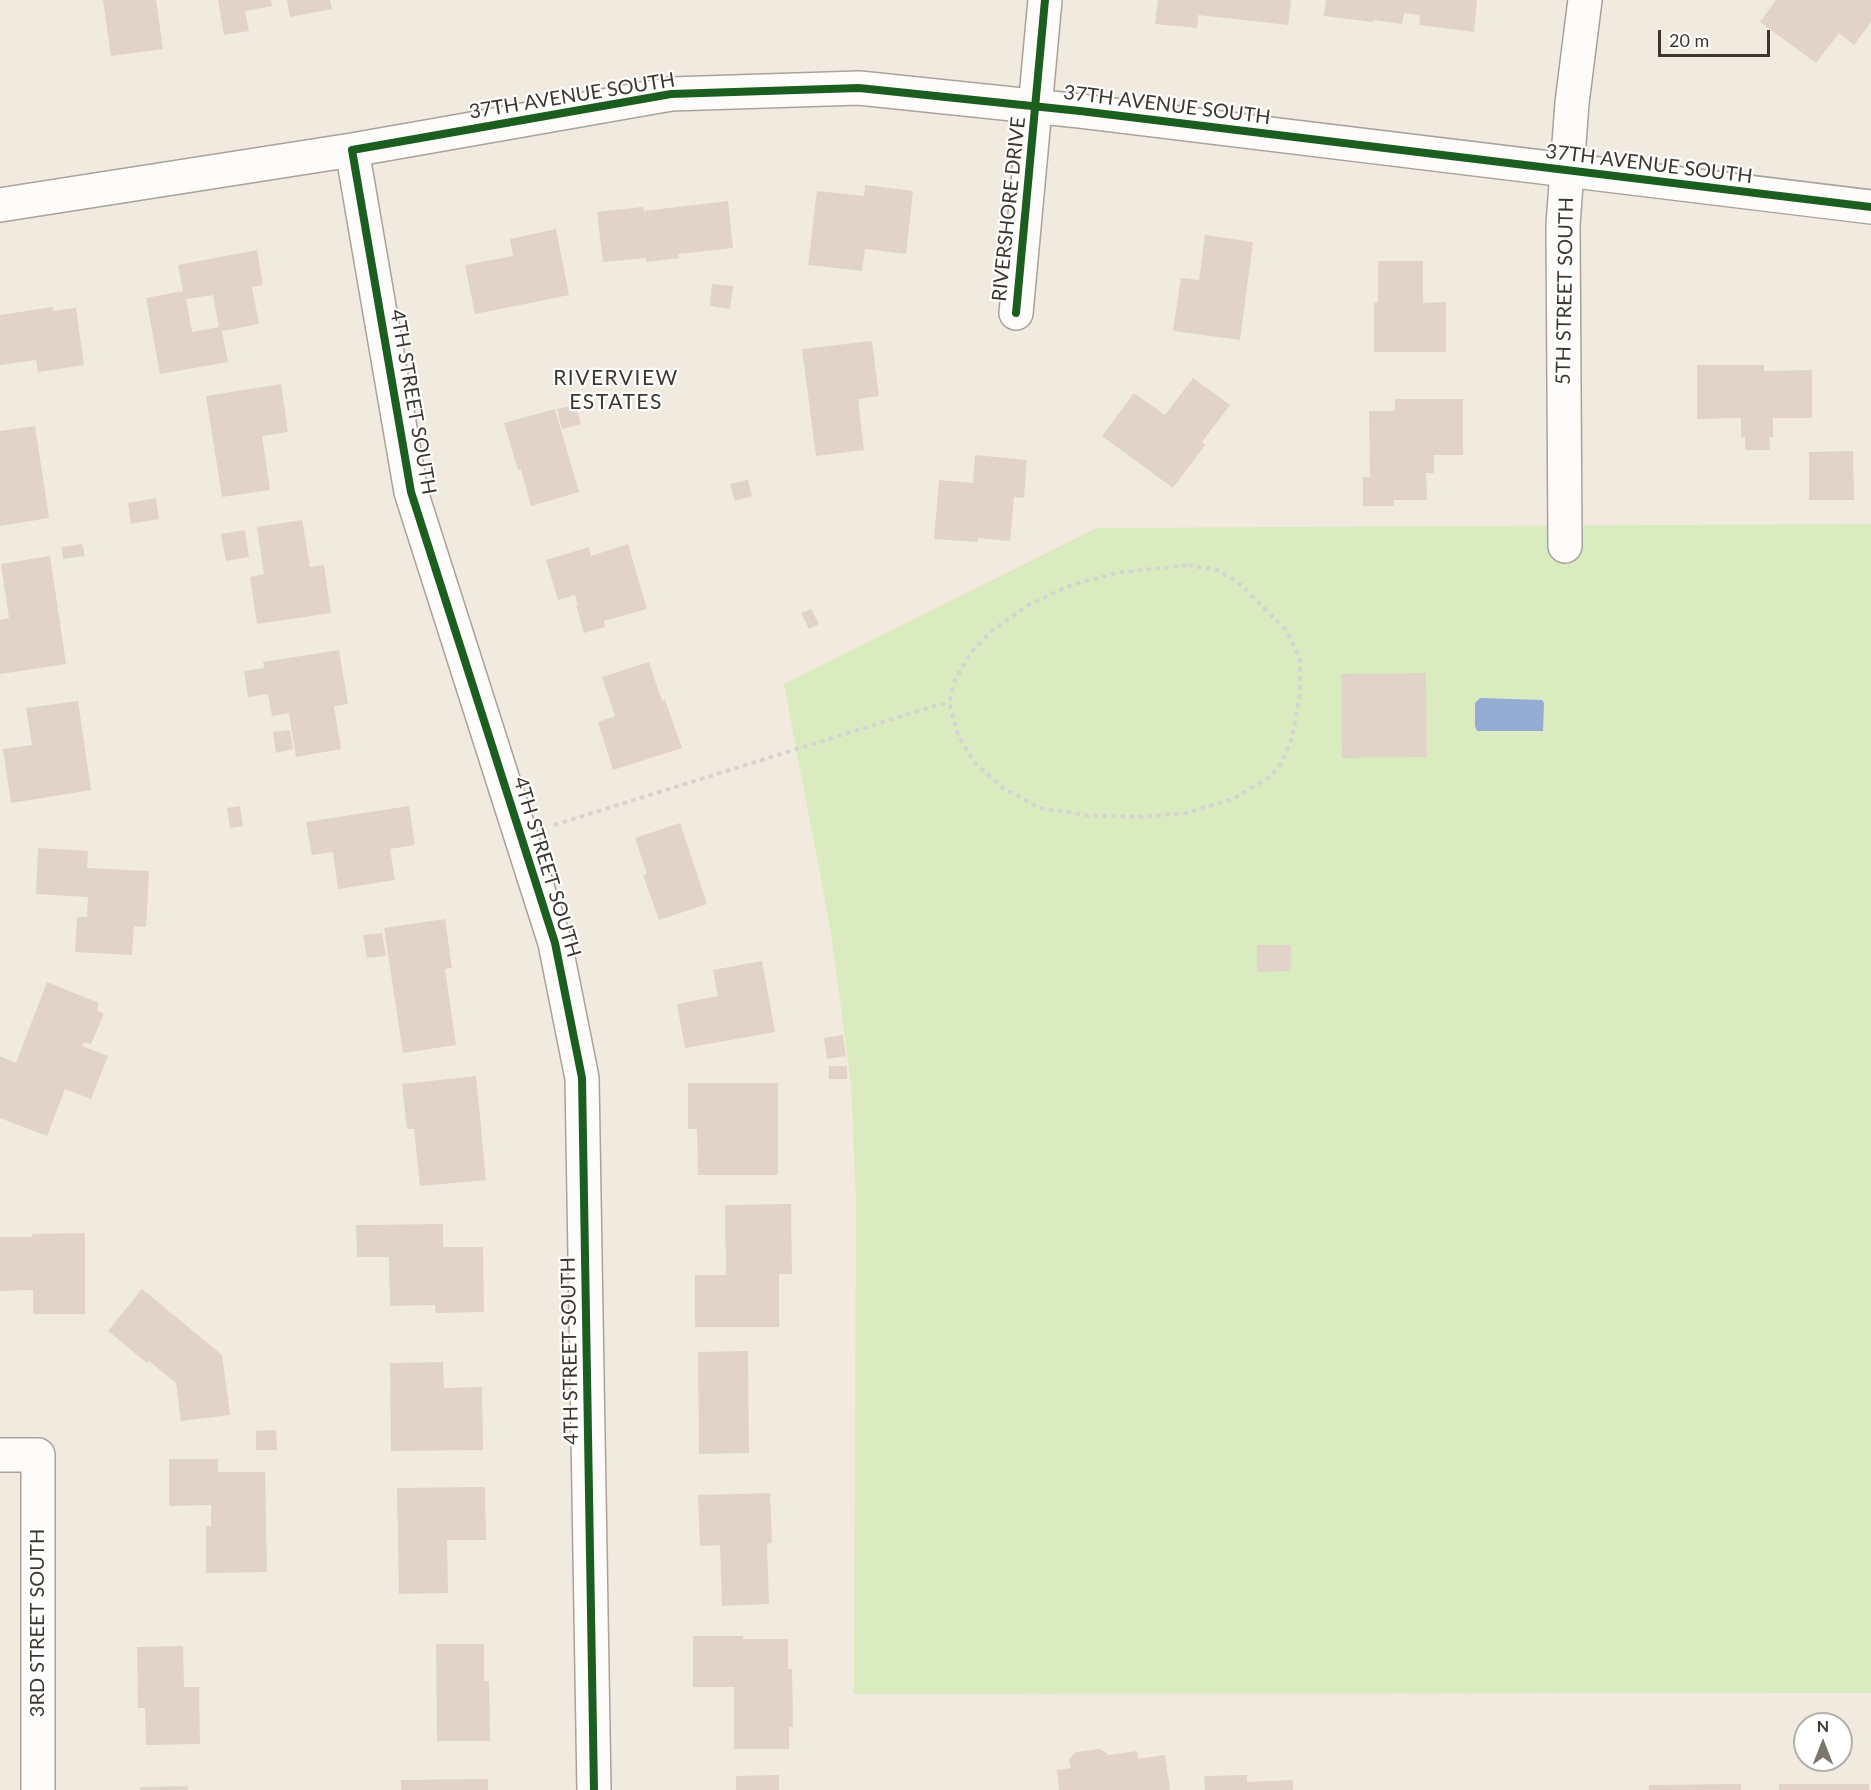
<!DOCTYPE html>
<html>
<head>
<meta charset="utf-8">
<style>
	body { margin:0 }
	#map { position:relative; width:1871px; height:1790px; overflow:hidden; background:#f1eadf; font-family:Lato,sans-serif }
	canvas { display:block }
	.north { position:absolute; left:1793px; top:1712px; width:60px; height:60px; box-sizing:border-box; background:#fff; border:2px solid #b1afac; border-radius:50%; rotate:0deg; font-size:16px; font-weight:700; line-height:24px; text-align:center; color:#3c372f }
	.north::after { content:''; display:block; margin:auto; width:21px; height:27px; background:#7b766d; clip-path:polygon(50% 0,100% 100%,50% 72%,0 100%) }
	.scale { position:absolute; left:1658px; top:30px; width:112px; height:27px; box-sizing:border-box; border:3px solid #3c372f; border-top:0; padding-left:8px; font-size:18px; line-height:21px; white-space:nowrap; color:#3c372f; -webkit-text-stroke:4px #fff; paint-order:stroke }
</style>
</head>
<body>
<div id="map">
<canvas width="1871" height="1790"></canvas>
<div class="north">N</div>
<div class="scale">20 m</div>
</div>
<script>
const ctx = document.querySelector('canvas').getContext('2d');
ctx.lineJoin = 'round';
function paint(path, color) { ctx.fillStyle = color; ctx.fill(path, 'evenodd'); }
const toPath = rows => new Path2D(rows.map(r => 'M' + r).join(''));
function stroke(path, color, width, dash) { ctx.strokeStyle = color; ctx.lineWidth = width; ctx.lineCap = dash ? 'butt' : 'round'; ctx.setLineDash(dash || []); ctx.stroke(path); }
function write(font, color, halo, rows, align = 'center') {
  ctx.font = font + ' Lato,sans-serif'; ctx.lineWidth = 4.5; ctx.setLineDash([]); ctx.textBaseline = 'middle'; ctx.strokeStyle = halo; ctx.fillStyle = color; for (const [text, x, y, turn = 0] of rows) {
    ctx.save(); ctx.translate(x, y); ctx.rotate((+turn || 0) * Math.PI / 180); ctx.textAlign = isNaN(turn) ? turn : align; if (halo) ctx.strokeText(text, 0, 0); ctx.fillText(text, 0, 0); ctx.restore();
  }
}
paint(toPath([
	[1871,524,1871,1693,854,1694,856,1200,851,1084,831,932,784,684,1097,528]
]), '#daebc0');
paint(toPath([
	[1480,698,1542,700,1544,703,1543,731,1477,731,1475,726,1475,703]
]), '#94acd3');
paint(toPath([
	[103,0,156,0,163,49,111,56],
	[218,0,271,0,272,6,245,11,249,31,224,35],
	[287,0,330,0,332,9,290,17],
	[1158,0,1291,0,1288,25,1198,15,1197,28,1155,24],
	[1326,0,1477,0,1474,32,1419,25,1420,15,1404,13,1402,24,1374,20,1373,22,1324,16],
	[1776,0,1871,0,1871,22,1854,45,1839,33,1816,63,1760,22],
	[865,185,913,191,906,254,865,249,862,271,808,265,817,191,864,196],
	[728,201,733,248,678,254,679,258,646,262,646,258,603,262,597,212,643,207,644,211],
	[556,229,569,295,475,314,465,265,513,256,510,239],
	[1205,235,1253,242,1240,340,1173,331,1181,278,1199,280],
	[257,250,263,285,252,287,259,324,222,331,228,362,160,374,146,298,183,291,178,265],
	[213,295,219,327,192,332,186,299],
	[1378,261,1423,261,1423,303,1446,302,1446,352,1374,352,1374,303,1378,303],
	[712,284,733,286,730,309,710,306],
	[53,307,53,311,76,308,84,365,38,372,36,360,0,365,0,315],
	[872,341,879,396,858,399,864,450,816,456,802,349],
	[1697,365,1764,365,1764,371,1812,370,1812,418,1773,418,1773,437,1769,437,1770,450,1745,450,1745,437,1741,437,1741,418,1697,419],
	[1193,378,1230,405,1202,442,1205,445,1173,488,1102,436,1134,393,1165,415],
	[281,384,288,432,262,436,270,490,222,497,206,396],
	[1395,399,1463,399,1463,455,1434,455,1434,473,1426,473,1427,500,1394,500,1394,506,1363,506,1363,477,1370,477,1369,411,1395,411],
	[575,405,581,424,562,429,557,409],
	[555,409,579,492,531,506,521,469,518,470,504,423],
	[35,426,49,518,0,526,0,431],
	[1853,451,1854,500,1809,500,1809,452],
	[975,455,1027,460,1024,498,1014,497,1010,541,978,538,978,542,934,539,939,480,973,483],
	[748,480,752,496,735,501,730,484],
	[156,498,159,519,131,524,128,503],
	[302,520,310,567,324,565,331,613,257,624,250,577,264,574,257,527],
	[245,530,249,557,226,561,221,534],
	[82,544,85,556,63,559,62,547],
	[628,544,647,609,604,621,605,627,584,633,576,605,578,605,575,595,558,600,546,560,589,547,591,556],
	[50,556,66,664,0,674,0,620,9,618,1,564],
	[811,609,819,624,809,629,801,613],
	[339,650,348,704,334,706,341,749,296,757,289,713,272,716,268,694,248,697,244,671,264,668,263,662],
	[649,662,662,701,665,700,682,748,613,770,598,722,615,716,602,677],
	[1426,673,1427,757,1342,758,1341,674],
	[78,701,91,790,11,803,3,749,32,745,26,708],
	[290,730,293,749,276,753,273,732],
	[240,806,243,826,230,828,227,808],
	[409,806,415,845,390,849,395,880,338,889,333,852,312,855,306,822],
	[680,823,707,904,659,920,643,875,647,874,635,838],
	[38,848,88,851,87,868,149,871,146,927,134,926,132,955,75,952,77,917,87,917,88,897,36,894],
	[445,919,452,968,445,969,456,1045,403,1053,384,928],
	[382,933,386,956,367,958,363,935],
	[1257,945,1291,945,1291,971,1257,972],
	[762,961,775,1032,685,1048,677,1004,718,996,713,970],
	[47,982,99,1003,97,1010,104,1014,91,1044,84,1042,82,1046,108,1056,91,1099,65,1089,47,1136,0,1118,0,1056,16,1063],
	[843,1035,846,1056,827,1059,824,1038],
	[829,1066,847,1066,847,1079,829,1079],
	[476,1076,486,1180,420,1186,414,1129,407,1129,402,1084],
	[688,1083,778,1083,778,1175,698,1175,697,1129,688,1129],
	[791,1204,792,1274,779,1274,779,1327,695,1327,695,1275,726,1275,725,1205],
	[443,1224,443,1247,483,1247,484,1312,435,1313,435,1305,390,1306,389,1257,357,1257,356,1225],
	[85,1233,85,1314,33,1314,33,1290,0,1291,0,1237,32,1237,32,1234],
	[142,1289,222,1355,230,1415,181,1421,176,1383,149,1361,147,1363,108,1331],
	[748,1351,749,1453,699,1454,698,1352],
	[443,1362,444,1388,482,1387,483,1450,391,1451,390,1363],
	[276,1430,277,1450,256,1450,256,1431],
	[169,1459,218,1459,218,1472,265,1472,267,1572,206,1573,206,1526,211,1526,211,1505,169,1506],
	[485,1487,486,1540,447,1540,448,1593,399,1594,397,1488],
	[770,1493,772,1543,767,1544,769,1604,722,1606,720,1545,700,1546,698,1495],
	[693,1636,743,1636,743,1639,788,1639,788,1669,792,1669,793,1727,789,1727,789,1749,734,1749,734,1687,693,1687],
	[436,1644,484,1644,484,1681,489,1681,490,1741,437,1741],
	[183,1646,184,1687,199,1687,200,1744,146,1745,145,1708,138,1708,137,1647],
	[1100,1749,1109,1755,1137,1751,1138,1759,1165,1755,1170,1790,1059,1790,1057,1770,1071,1768,1069,1760,1076,1752],
	[779,1775,779,1790,736,1790,736,1776],
	[1247,1775,1247,1782,1293,1780,1293,1790,1205,1790,1204,1776],
	[488,1779,488,1790,401,1790,401,1780],
	[1741,1784,1741,1790,1649,1790,1649,1785],
	[1779,1784,1869,1784,1869,1790,1779,1790],
	[188,1786,188,1790,140,1790,140,1787]
]), '#e2d3c9');
const street = toPath([
	[352,150,411,492,555,943,582,1078,594,1790],
	[0,205,352,150,671,94,859,88,1080,111,1871,207],
	[1016,313,1045,0],
	[1565,546,1563,225,1572,103,1585,0],
	[0,1455,38,1455,38,1790]
]);
stroke(street, '#a8a29a', 36);
stroke(toPath([
	[1188,565,1218,570,1241,585,1287,631,1300,659,1300,694,1292,738,1282,763,1268,778,1233,799,1186,813,1137,817,1087,815,1040,808,1003,788,974,762,958,735,949,703,955,680,970,654,991,631,1030,604,1071,585,1116,573,1188,565],
	[554,825,931,707,949,703]
]), '#d6d4d1', 4, [4.5, 4.5]);
stroke(street, '#fdfcfa', 33);
stroke(toPath([
	[1016,313,1045,0],
	[594,1790,582,1078,555,943,411,492,352,150,671,94,859,88,1080,111,1871,207]
]), '#1b5e20', 8);
write('20px', '#3c372f', '#fff', [
	["37TH AVENUE SOUTH",572,96,-9],
	["37TH AVENUE SOUTH",1167,105,7],
	["37TH AVENUE SOUTH",1649,164,7],
	["RIVERSHORE DRIVE",1009,209,-84],
	["5TH STREET SOUTH",1565,291,-89],
	["4TH STREET SOUTH",413,402,80],
	["4TH STREET SOUTH",547,867,73],
	["4TH STREET SOUTH",570,1351,-91],
	["3RD STREET SOUTH",38,1623,-90]
]);
ctx.letterSpacing = '1.5px';
write('21px', '#3c372f', '#fff', [
	["RIVERVIEW",616,378],
	["ESTATES",616,402]
]);
ctx.letterSpacing = '0px';
</script>
</body>
</html>
